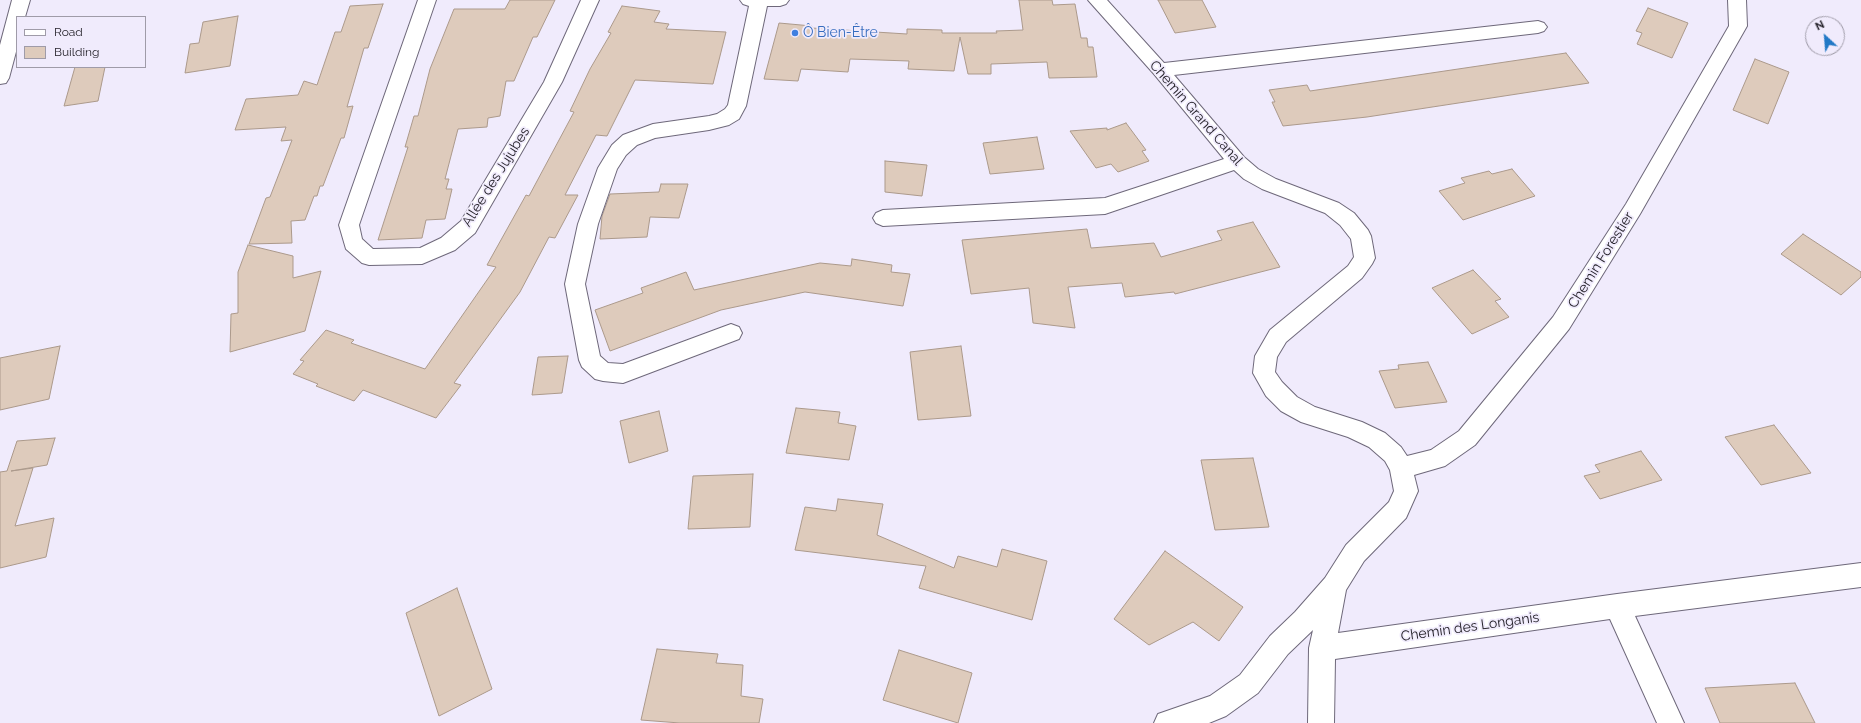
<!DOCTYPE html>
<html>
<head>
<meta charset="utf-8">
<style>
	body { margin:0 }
	#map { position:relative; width:1861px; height:723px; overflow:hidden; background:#f0ebfc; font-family:Raleway,sans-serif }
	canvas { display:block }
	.legend { position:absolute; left:16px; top:16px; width:130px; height:52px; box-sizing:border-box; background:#f0ebfc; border:1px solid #9f9ba8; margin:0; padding:5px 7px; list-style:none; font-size:12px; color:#25222a }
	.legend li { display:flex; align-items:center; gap:8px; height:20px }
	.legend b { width:20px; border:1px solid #9f9ba8 }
	.north { position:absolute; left:1805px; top:16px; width:40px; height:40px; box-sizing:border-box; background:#f0ebfc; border:1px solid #9f9ba8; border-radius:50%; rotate:334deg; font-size:11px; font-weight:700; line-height:16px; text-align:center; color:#25222a }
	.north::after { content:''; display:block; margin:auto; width:14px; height:18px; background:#2279c6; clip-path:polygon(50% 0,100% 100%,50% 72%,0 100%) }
</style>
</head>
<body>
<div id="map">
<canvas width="1861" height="723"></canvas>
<ul class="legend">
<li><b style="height:5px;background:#fff"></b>Road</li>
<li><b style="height:11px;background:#decbbc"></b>Building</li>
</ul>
<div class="north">N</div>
</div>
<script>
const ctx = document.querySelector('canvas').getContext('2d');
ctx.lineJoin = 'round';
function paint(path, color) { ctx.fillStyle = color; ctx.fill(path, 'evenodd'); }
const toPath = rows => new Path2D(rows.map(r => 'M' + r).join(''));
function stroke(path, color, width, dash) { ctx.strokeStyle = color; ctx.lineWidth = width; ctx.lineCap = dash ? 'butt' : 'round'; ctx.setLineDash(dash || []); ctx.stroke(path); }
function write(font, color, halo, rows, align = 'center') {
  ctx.font = font + ' Raleway,sans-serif'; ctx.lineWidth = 3.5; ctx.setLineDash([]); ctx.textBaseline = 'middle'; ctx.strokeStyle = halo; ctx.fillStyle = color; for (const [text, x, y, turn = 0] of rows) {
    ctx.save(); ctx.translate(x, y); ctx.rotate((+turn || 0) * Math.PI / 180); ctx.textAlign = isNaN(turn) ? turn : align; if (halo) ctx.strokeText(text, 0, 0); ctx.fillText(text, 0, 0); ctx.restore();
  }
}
const building = toPath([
	[510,0,555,0,537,37,533,37,514,81,506,81,500,116,488,118,487,127,458,129,445,179,449,179,446,189,452,189,445,219,426,220,422,238,378,240,408,147,405,147,414,116,418,116,430,69,454,9,505,9,510,0],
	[1019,0,1052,0,1053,5,1075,4,1081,38,1087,38,1088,47,1093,47,1097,77,1049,78,1047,62,991,64,991,74,968,74,960,37,954,71,908,69,909,61,850,59,848,72,801,69,798,81,764,79,779,23,812,26,812,28,907,34,907,29,942,30,942,33,997,33,996,31,1023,30,1019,0],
	[1158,0,1202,0,1216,27,1175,33,1158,0],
	[383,4,368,48,364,48,347,107,353,106,344,138,341,138,323,186,320,186,317,196,314,196,305,220,291,221,292,243,249,244,266,198,270,197,292,140,281,141,286,127,235,130,246,99,298,95,304,81,317,85,335,32,341,32,350,6,383,4],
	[622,6,660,11,654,22,669,24,666,29,726,32,713,84,635,80,607,136,596,135,565,195,578,195,555,238,549,237,520,292,454,383,461,385,436,418,363,390,354,401,316,386,318,384,293,374,304,361,300,360,326,330,354,340,351,343,425,369,496,267,487,265,526,195,529,196,574,112,570,111,590,69,611,33,608,32,622,6],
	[1648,8,1688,23,1672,58,1637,44,1642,33,1636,31,1648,8],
	[238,16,230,66,185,73,190,44,199,43,203,22,238,16],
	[1566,53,1589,83,1367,117,1283,126,1272,102,1275,102,1269,90,1307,85,1310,91,1566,53],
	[1755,59,1789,72,1768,124,1733,110,1755,59],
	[75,67,105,67,98,101,64,106,75,67],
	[1126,123,1146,150,1142,151,1149,161,1118,172,1111,164,1096,168,1070,131,1107,128,1107,130,1126,123],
	[1037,137,1044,169,990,174,983,143,1037,137],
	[885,161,927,165,922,196,885,192,885,161],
	[1512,169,1535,196,1463,220,1439,191,1465,183,1461,178,1489,171,1492,174,1512,169],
	[661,184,688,184,679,218,650,217,647,237,600,239,602,216,610,194,659,192,661,184],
	[1253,222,1280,267,1175,294,1174,292,1125,297,1122,283,1068,287,1075,328,1033,323,1029,288,971,294,962,240,1087,229,1091,248,1154,243,1161,257,1222,240,1217,231,1253,222],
	[1803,234,1861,272,1861,277,1841,295,1781,254,1803,234],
	[248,245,293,256,293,278,321,271,305,331,230,352,231,314,238,313,238,272,248,245],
	[852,259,892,265,891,272,910,274,903,306,805,292,721,310,610,351,595,310,643,293,641,288,686,272,694,290,820,263,851,266,852,259],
	[1473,270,1501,299,1495,301,1509,317,1472,334,1432,288,1473,270],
	[60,346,49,399,0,410,0,358,60,346],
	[961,346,971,416,918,420,910,352,961,346],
	[568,356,562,393,532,395,538,357,568,356],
	[1428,362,1447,402,1395,408,1379,371,1399,369,1398,365,1428,362],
	[796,408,840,412,838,423,856,426,849,460,786,453,796,408],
	[659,411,668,451,629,463,620,421,659,411],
	[1774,425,1811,473,1761,485,1725,437,1774,425],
	[55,438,47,465,11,471,33,468,15,526,54,518,46,557,0,568,0,472,7,471,17,441,55,438],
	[1641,451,1662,480,1600,499,1584,476,1600,472,1595,465,1641,451],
	[1253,458,1269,527,1215,530,1201,460,1253,458],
	[753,474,750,527,688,529,693,476,753,474],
	[838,499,883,504,877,535,954,568,958,556,997,567,1002,549,1047,561,1032,620,919,588,926,566,795,550,805,507,836,511,838,499],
	[1165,551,1243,607,1219,641,1193,622,1149,645,1114,619,1165,551],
	[457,588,492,689,439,716,406,613,457,588],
	[657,649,718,654,716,663,743,665,741,696,763,699,759,723,680,723,641,720,657,649],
	[899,650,972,673,958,723,883,700,899,650],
	[1795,683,1815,723,1720,723,1705,688,1795,683]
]);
paint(building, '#decbbc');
stroke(building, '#ab998b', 1);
const minor = toPath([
	[12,0,30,0,25,17,17,17,17,48,9,78,6,83,0,84,0,45,12,0],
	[418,0,436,0,359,225,362,239,373,249,420,248,441,238,461,221,544,82,581,0,599,0,562,82,475,233,455,250,422,264,369,265,362,263,346,249,339,225,418,0],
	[740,0,789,0,786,4,780,6,767,6,746,106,739,119,729,125,709,130,655,138,637,145,626,155,617,169,598,224,585,284,600,356,608,363,623,364,731,324,739,327,742,333,739,339,623,383,603,381,595,379,582,367,579,360,565,284,578,224,598,168,612,145,623,135,653,124,709,116,717,114,725,109,728,105,749,6,743,4,740,0],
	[1088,0,1107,0,1164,63,1538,21,1544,23,1547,27,1544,31,1538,33,1174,75,1244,157,1258,169,1276,179,1339,203,1354,213,1368,230,1371,236,1375,258,1372,264,1362,278,1286,342,1277,357,1275,372,1282,382,1297,397,1315,407,1362,422,1385,433,1401,447,1407,456,1431,450,1459,431,1553,317,1626,204,1729,26,1728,0,1746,0,1747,26,1640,214,1569,329,1475,445,1445,466,1414,475,1418,491,1406,518,1364,561,1346,590,1338,633,1617,594,1861,563,1861,587,1635,616,1684,723,1657,723,1610,619,1335,659,1334,723,1308,723,1309,648,1313,630,1288,654,1258,693,1226,716,1209,723,1154,723,1158,714,1210,696,1240,675,1270,636,1295,612,1325,578,1346,545,1389,502,1394,491,1390,470,1385,461,1369,447,1348,437,1301,422,1281,411,1266,396,1253,373,1255,356,1270,330,1348,266,1354,257,1351,239,1340,225,1325,213,1262,189,1244,179,1234,170,1105,214,883,226,876,223,873,218,876,213,883,210,1105,198,1224,159,1154,74,1088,0]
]);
stroke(minor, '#6e687a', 2);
paint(minor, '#fff');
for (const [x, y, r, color] of [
	[795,33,4,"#3f7fe0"]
]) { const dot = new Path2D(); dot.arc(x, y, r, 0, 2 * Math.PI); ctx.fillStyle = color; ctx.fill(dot); stroke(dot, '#f0ebfc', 1.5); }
write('14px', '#366cbe', '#f0ebfc', [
	["Ô Bien-Être",803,33]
], 'left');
write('14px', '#25222a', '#f0ebfc', [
	["Chemin Grand Canal",1196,113,49],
	["Allée des Jujubes",496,177,-58],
	["Chemin Forestier",1601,260,-58],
	["Chemin des Longanis",1470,627,-8]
]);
</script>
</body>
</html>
